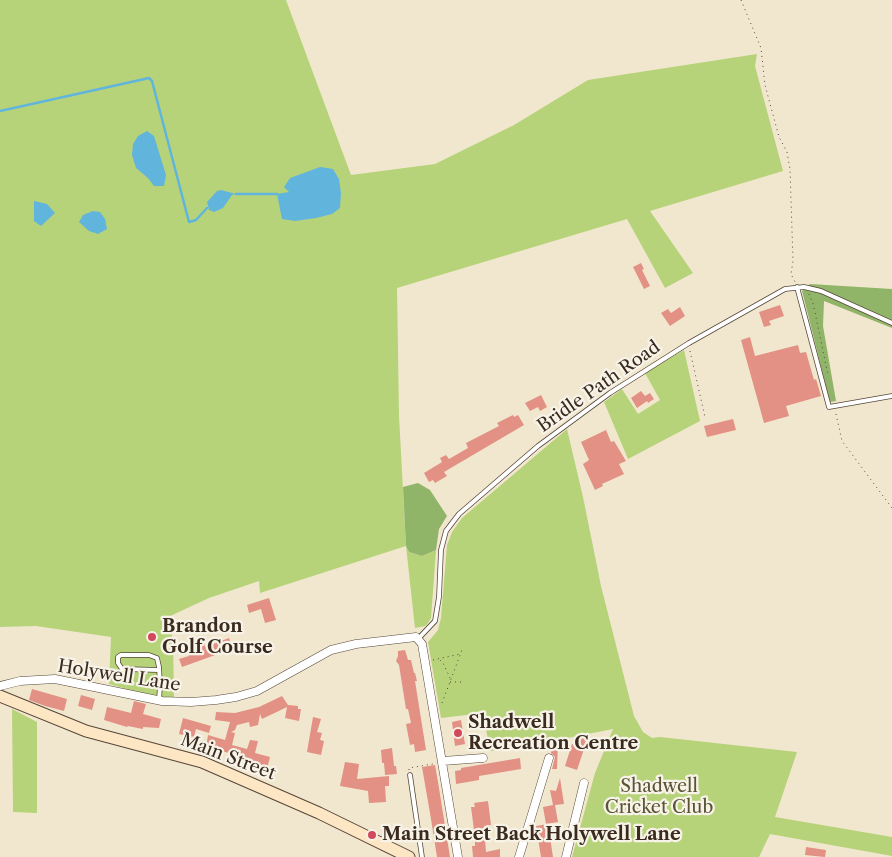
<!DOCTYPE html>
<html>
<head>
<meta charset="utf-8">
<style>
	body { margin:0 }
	canvas { display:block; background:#f1e7ce }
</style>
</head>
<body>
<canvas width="892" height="857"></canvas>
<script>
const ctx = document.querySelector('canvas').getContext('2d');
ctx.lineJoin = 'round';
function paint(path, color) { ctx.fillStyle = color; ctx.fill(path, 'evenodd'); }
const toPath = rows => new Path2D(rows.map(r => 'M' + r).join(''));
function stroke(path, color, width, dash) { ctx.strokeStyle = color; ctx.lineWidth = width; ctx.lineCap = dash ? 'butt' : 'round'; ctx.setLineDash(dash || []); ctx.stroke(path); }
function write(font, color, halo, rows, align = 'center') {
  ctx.font = font + ' "Libre Caslon Text",serif'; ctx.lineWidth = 4.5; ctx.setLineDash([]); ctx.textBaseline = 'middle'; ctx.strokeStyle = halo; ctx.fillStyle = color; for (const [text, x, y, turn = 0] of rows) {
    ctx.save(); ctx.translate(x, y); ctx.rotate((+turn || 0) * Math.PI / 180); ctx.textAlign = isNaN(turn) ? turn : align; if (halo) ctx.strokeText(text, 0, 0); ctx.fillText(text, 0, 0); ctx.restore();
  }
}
paint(toPath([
	[0,0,286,0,351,175,435,164,514,125,588,80,757,54,755,66,783,171,650,211,693,273,665,288,627,219,397,288,399,416,406,546,409,552,422,556,436,550,431,618,428,623,425,626,415,628,406,546,260,593,259,581,209,598,168,617,173,642,174,698,147,695,109,684,111,637,36,626,0,627],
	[684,350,700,421,628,459,604,402,622,389,638,414,660,400,645,373],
	[567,429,583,497,601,586,634,716,643,732,652,738,660,737,797,752,775,817,892,837,892,856,770,834,759,857,572,857,595,773,613,729,532,745,490,751,483,713,441,718,428,642,438,630,441,618,447,545,452,532,462,518],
	[12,709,37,722,37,813,13,812]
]), '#b6d379');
paint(toPath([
	[810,284,892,289,892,328,824,301,823,326,836,401,830,402,802,291],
	[418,483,430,490,447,516,439,529,436,550,422,556,409,552,406,546,403,487]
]), '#90b569');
paint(toPath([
	[147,131,154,136,166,175,164,186,154,186,148,178,136,168,132,155,133,144,138,136],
	[320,167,333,169,339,179,341,193,340,208,332,214,316,218,295,221,282,219,277,194,289,192,284,187,290,178],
	[221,190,236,194,232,195,223,208,214,212,209,210,207,202,217,191],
	[34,201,47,204,55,213,41,226,34,221],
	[93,211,100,212,105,219,107,229,98,234,89,231,79,222,83,215]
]), '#61b5dd');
stroke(toPath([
	[0,111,149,78,152,81,189,222,196,220,207,208],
	[236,194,277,194]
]), '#61b5dd', 2.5);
paint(toPath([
	[641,263,644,269,642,270,650,286,644,289,633,267],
	[780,305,784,316,769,321,771,325,764,327,759,312],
	[680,307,685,316,670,326,661,313,668,309,671,313],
	[750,337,755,356,798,345,800,353,806,352,814,380,816,379,821,396,786,406,789,416,764,423,741,340],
	[641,391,645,396,650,393,654,399,648,403,647,401,637,408,631,398],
	[541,395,547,407,540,411,538,407,530,411,525,403],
	[513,415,514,417,518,415,524,425,444,472,447,476,435,483,433,480,429,482,424,473,442,462,440,458,446,455,449,459,468,448,466,443,499,426,497,423],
	[733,419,736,430,707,437,704,426],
	[606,430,611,442,614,441,626,461,619,464,624,474,602,484,603,486,595,490,583,464,589,460,581,442],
	[269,598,276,620,265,623,261,609,249,613,247,605],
	[229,638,232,649,182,667,179,659,189,656,188,653,193,651,192,647,204,643,205,647],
	[405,650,408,660,411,660,414,673,415,673,417,681,415,681,426,750,415,752,414,744,410,745,406,724,411,723,408,709,406,709,399,665,396,661,398,656,398,651],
	[32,689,67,699,64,711,45,706,29,700],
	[81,695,95,699,92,710,78,706],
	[282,696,288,705,298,706,298,709,301,709,299,721,285,718,287,707,262,719,260,714,258,725,250,727,249,722,237,725,235,730,231,732,235,733,232,745,247,749,250,740,258,741,255,753,270,757,267,769,250,764,251,762,228,756,229,753,206,747,208,735,225,740,230,722,215,720,216,712,235,713,259,707],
	[134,701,146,704,143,714,161,719,159,728,143,727,143,729,128,726,127,727,104,720,107,707,131,713],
	[313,717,321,719,317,732,322,733,320,740,324,741,321,755,307,752],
	[183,718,211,726,209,733,196,729,194,737,179,734],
	[461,720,465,744,455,746,452,722],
	[580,738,589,738,590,746,585,746,577,770,565,766,572,744,578,746],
	[552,742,558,743,557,769,552,769,555,757,551,753],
	[392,748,394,766,396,766,397,774,385,775,384,763,382,763,381,750],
	[520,758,521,769,479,776,479,780,456,784,455,771,461,770,461,768],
	[345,762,359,764,357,779,389,776,389,786,385,786,386,802,369,803,368,791,340,786],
	[435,765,438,782,450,857,437,857,431,819,422,767],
	[560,778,564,804,555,805,558,822,546,824,543,807,553,805,550,790,556,791],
	[488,801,491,825,484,826,486,852,500,849,500,857,473,857,472,846,475,846,475,838,471,807,475,807,474,803],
	[548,824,553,857,541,857,536,826],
	[806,847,826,850,825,857,805,855]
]), '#e29184');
const lane = toPath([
	[797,287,829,407,892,396],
	[418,639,435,621,439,597,441,550,446,531,459,514,538,446,610,393,689,343,785,289,804,287,821,291,892,323],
	[159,701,160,685,159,667,157,658,149,655,121,655,118,657,118,663,122,669,159,670],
	[410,775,422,857]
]);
const street = toPath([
	[0,686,20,681,55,679,162,701,191,702,216,700,236,697,257,691,331,650,356,644,416,637,422,644,458,857],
	[443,761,483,758],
	[519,857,549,758],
	[566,857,584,783]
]);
const secondary = toPath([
	[0,696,86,731,202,762,319,813,409,857]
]);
stroke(lane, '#564638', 5.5);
stroke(street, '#564638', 9);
stroke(secondary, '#564638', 13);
stroke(toPath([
	[741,0,761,48,765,85,779,137,787,152,790,169,793,261,791,274,795,282],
	[809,294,813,303,828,375],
	[690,351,705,417],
	[836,414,842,441,892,508],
	[433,660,460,654],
	[440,660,443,663,450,678],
	[450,682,461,682],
	[442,703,462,650],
	[409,770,409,768,433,764]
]), '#564638', 1, [1, 4]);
stroke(lane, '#fff', 4);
stroke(street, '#fff', 8);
stroke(secondary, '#fce6c4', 11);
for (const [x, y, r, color] of [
	[152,637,5,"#d1495b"],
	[458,733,5,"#d1495b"],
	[372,835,5,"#d1495b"]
]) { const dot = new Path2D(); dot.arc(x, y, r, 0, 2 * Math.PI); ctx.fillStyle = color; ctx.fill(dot); stroke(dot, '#f7f3e8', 2); }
write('18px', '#3b2a1e', '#f7f3e8', [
	["Bridle Path Road",599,387,-35],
	["Holywell Lane",119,676,9],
	["Main Street",228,757,21]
]);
write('bold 18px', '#3b2a1e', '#f7f3e8', [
	["Brandon",162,627],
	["Golf Course",162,648],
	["Shadwell",468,723],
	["Recreation Centre",468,744],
	["Main Street Back Holywell Lane",382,835]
], 'left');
write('18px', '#5a5435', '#f7f3e8', [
	["Shadwell",659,787],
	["Cricket Club",659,808]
]);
</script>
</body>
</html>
